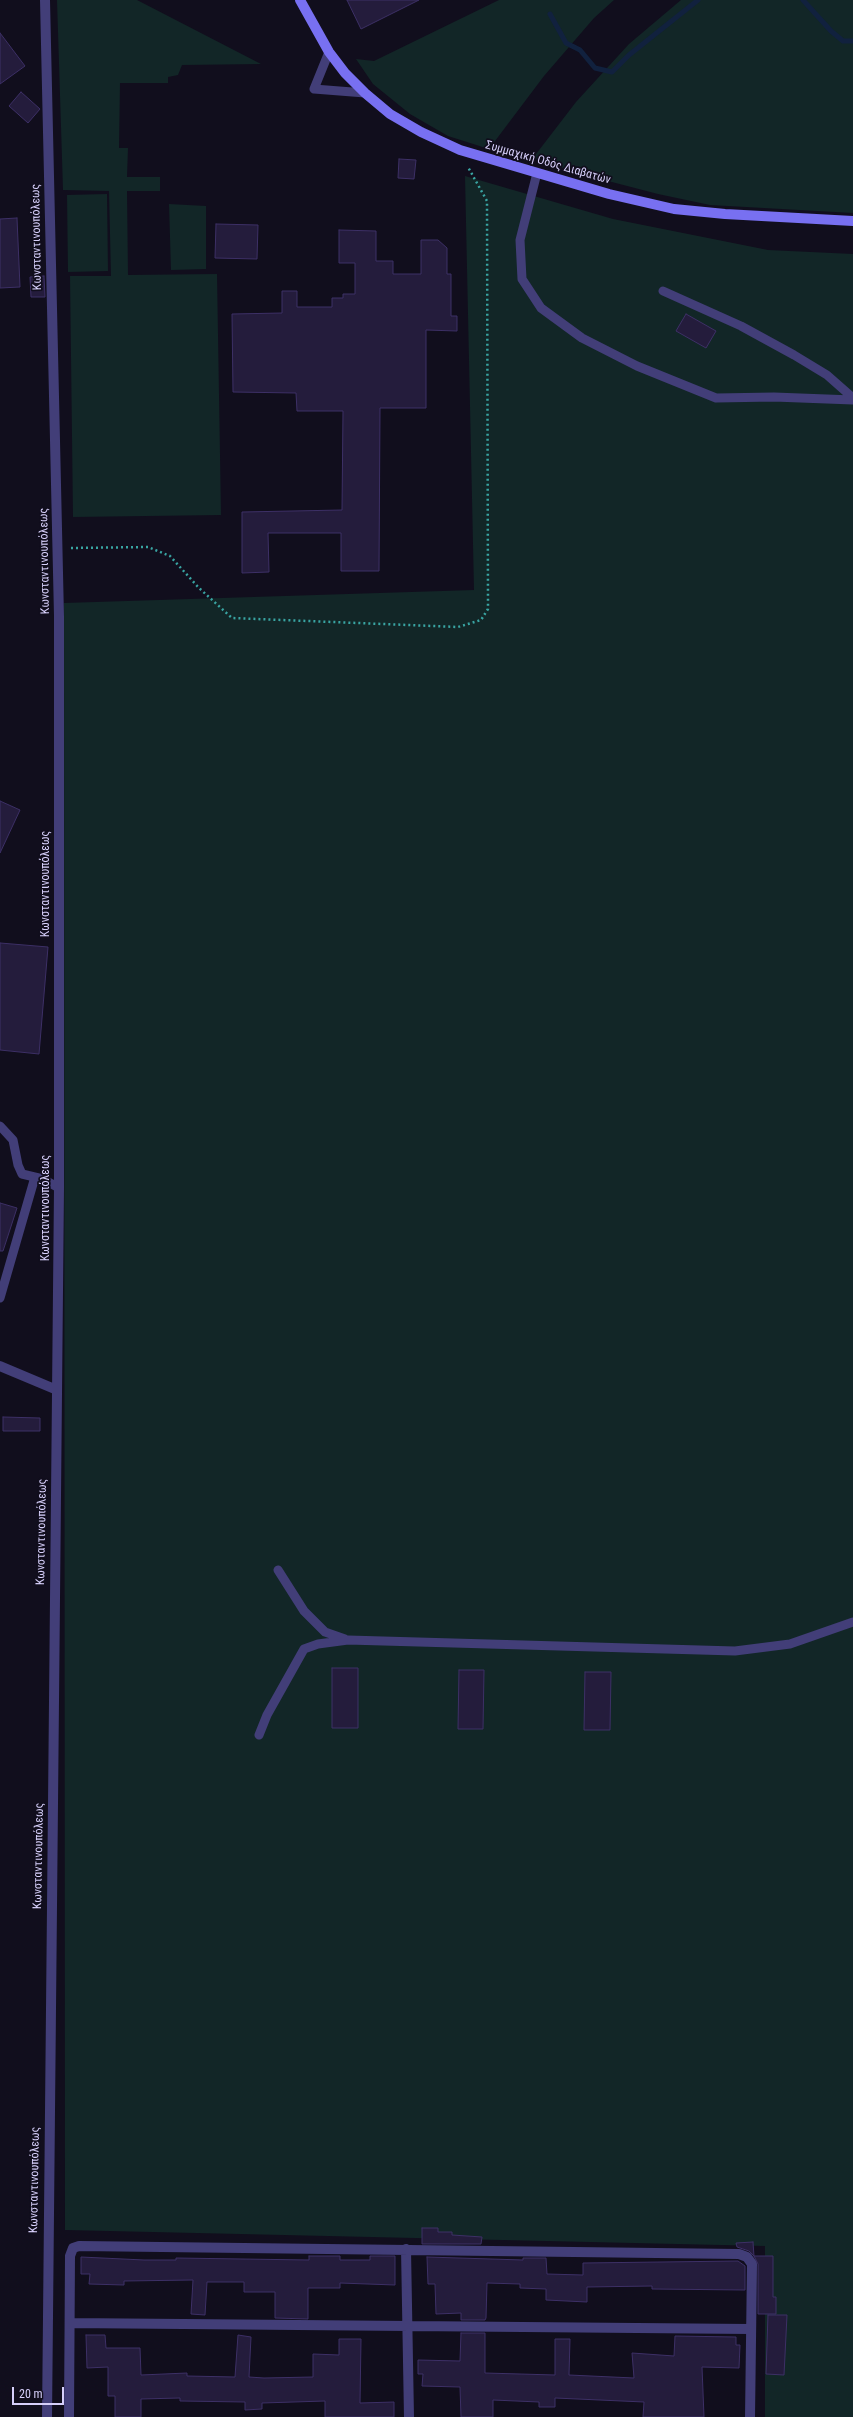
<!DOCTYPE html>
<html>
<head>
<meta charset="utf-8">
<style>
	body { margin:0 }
	#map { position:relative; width:853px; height:2417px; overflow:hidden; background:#110e1d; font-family:"Roboto Condensed",sans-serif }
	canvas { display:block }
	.scale { position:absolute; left:12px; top:2387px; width:52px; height:18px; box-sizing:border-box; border:2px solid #d6cffa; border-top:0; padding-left:5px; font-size:12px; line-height:14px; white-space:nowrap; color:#d6cffa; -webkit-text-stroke:3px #110e1d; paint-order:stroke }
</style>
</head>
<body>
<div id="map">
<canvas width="853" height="2417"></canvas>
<div class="scale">20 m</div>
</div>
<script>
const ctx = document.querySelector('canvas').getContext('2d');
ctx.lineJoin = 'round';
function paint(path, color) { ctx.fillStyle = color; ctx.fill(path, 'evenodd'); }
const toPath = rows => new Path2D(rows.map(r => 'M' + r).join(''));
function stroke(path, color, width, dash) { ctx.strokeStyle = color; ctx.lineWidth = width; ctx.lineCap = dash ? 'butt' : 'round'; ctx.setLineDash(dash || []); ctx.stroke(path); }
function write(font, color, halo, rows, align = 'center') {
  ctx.font = font + ' "Roboto Condensed",sans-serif'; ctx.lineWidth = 3.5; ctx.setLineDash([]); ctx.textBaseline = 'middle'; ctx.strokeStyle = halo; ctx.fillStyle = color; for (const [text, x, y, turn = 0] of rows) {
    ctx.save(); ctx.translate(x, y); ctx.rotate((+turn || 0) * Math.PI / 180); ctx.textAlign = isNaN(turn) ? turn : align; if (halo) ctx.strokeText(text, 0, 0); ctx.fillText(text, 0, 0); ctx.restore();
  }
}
paint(toPath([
	[57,0,137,0,261,64,182,65,178,75,168,77,168,83,120,83,119,148,128,148,127,177,160,177,160,191,127,191,128,275,217,274,221,515,73,517,70,276,111,276,109,191,63,190],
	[499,0,614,0,594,18,544,76,489,149,448,136,410,114,373,84,356,59,374,61],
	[681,0,853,0,853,213,710,205,658,194,585,175,533,158,576,102,629,44],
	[465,176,613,219,768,250,853,254,853,2417,765,2417,765,2246,65,2230,64,603,474,590],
	[107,194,108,271,68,272,67,195],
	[169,204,206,206,206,269,171,270]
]), '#122627');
stroke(toPath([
	[803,0,831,31,843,41,853,41],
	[550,14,566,43,580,50,595,68,612,72,629,55,698,0]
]), '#11213e', 5);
const building = toPath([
	[347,0,419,0,361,29,347,0],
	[0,33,25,66,0,84,0,33],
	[21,92,40,109,28,123,9,106,21,92],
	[399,159,416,160,414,179,398,178,399,159],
	[17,218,20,287,0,288,0,219,17,218],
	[216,224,258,225,257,259,215,258,216,224],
	[339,230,376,231,376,261,393,261,393,274,421,274,421,240,438,240,447,248,447,274,451,274,451,316,457,316,457,331,426,330,426,408,380,408,379,571,341,571,341,533,268,533,269,572,242,573,242,512,342,510,343,411,297,411,296,393,233,392,232,314,282,313,282,291,297,291,297,307,332,307,332,298,343,298,343,294,355,294,355,263,339,263,339,230],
	[44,276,45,297,31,297,30,277,44,276],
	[686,314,716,331,706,348,676,331,686,314],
	[0,801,20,810,0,853,0,801],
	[0,943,48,947,39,1054,0,1050,0,943],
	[0,1203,17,1208,3,1251,0,1251,0,1203],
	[3,1417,40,1418,40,1431,3,1431,3,1417],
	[332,1668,358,1668,358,1728,332,1728,332,1668],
	[459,1670,484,1670,483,1729,458,1729,459,1670],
	[585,1672,611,1672,610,1730,584,1730,585,1672],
	[422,2228,438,2228,438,2232,452,2232,452,2235,482,2237,481,2244,422,2244,422,2228],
	[753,2242,754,2256,749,2251,737,2247,736,2243,753,2242],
	[309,2256,340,2256,340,2260,370,2260,370,2256,395,2256,395,2285,340,2283,340,2288,308,2288,308,2319,275,2318,275,2292,244,2292,244,2282,207,2282,205,2315,191,2314,193,2280,124,2281,124,2285,89,2284,90,2274,81,2274,81,2257,144,2260,176,2260,176,2258,309,2260,309,2256],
	[754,2256,773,2256,773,2297,776,2297,776,2314,758,2314,758,2264,754,2256],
	[427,2257,523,2260,523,2258,546,2258,547,2274,583,2275,583,2263,738,2261,745,2266,745,2290,652,2289,652,2286,587,2287,587,2302,546,2300,546,2289,520,2288,520,2284,487,2283,486,2318,485,2320,461,2320,461,2313,436,2314,435,2284,428,2284,427,2257],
	[768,2315,787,2315,784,2375,766,2374,768,2315],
	[461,2333,485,2333,485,2373,555,2375,555,2339,570,2339,569,2375,634,2378,632,2353,674,2356,675,2336,736,2337,736,2345,740,2345,739,2368,702,2367,704,2417,643,2417,644,2402,555,2398,555,2407,539,2407,539,2402,493,2400,493,2417,461,2417,460,2387,422,2386,423,2374,418,2374,418,2360,460,2361,461,2333],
	[86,2335,105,2335,106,2348,140,2348,141,2375,187,2373,187,2376,235,2377,238,2335,251,2337,249,2377,264,2378,313,2377,313,2354,339,2355,339,2339,361,2339,360,2403,394,2402,394,2417,325,2417,325,2401,262,2403,262,2409,245,2410,245,2402,180,2401,180,2398,141,2399,141,2417,115,2417,115,2396,108,2396,108,2367,87,2368,86,2335]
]);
paint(building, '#241c3c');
stroke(building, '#3d3066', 1);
stroke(toPath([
	[71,548,148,547,170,556,199,588,232,618,458,627,481,620,488,609,487,201,468,167]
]), '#39a4a2', 2.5, [2, 3]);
stroke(toPath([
	[329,52,314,89,365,93],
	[537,173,520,240,522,279,541,308,582,338,637,366,716,398,774,397,853,400],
	[663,291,741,326,794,355,827,375,853,398],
	[0,1126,13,1140,18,1165,22,1174,43,1179,59,1188],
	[0,1298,35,1177],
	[278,1570,304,1611,325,1632,345,1639],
	[259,1735,267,1715,304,1649,318,1644,348,1640,735,1651,790,1644,853,1622]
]), '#423e78', 9);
stroke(toPath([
	[45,0,59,616,59,1188,47,2417],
	[0,1366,57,1390],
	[406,2249,409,2417],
	[70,2323,750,2329],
	[69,2417,70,2256,73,2248,79,2246,739,2254,747,2257,752,2264,750,2417]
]), '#423e78', 10);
stroke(toPath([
	[300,0,329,52,345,73,365,93,390,114,421,132,460,150,609,194,674,209,725,214,853,221]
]), '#7870f1', 10);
write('12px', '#d6cffa', '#110e1d', [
	["Συμμαχική Οδός Διαβατών",548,163,16],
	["Κωνσταντινουπόλεως",37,237,-91],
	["Κωνσταντινουπόλεως",45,561,-91],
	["Κωνσταντινουπόλεως",46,884,-90],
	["Κωνσταντινουπόλεως",46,1208,-90],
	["Κωνσταντινουπόλεως",42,1532,-89],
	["Κωνσταντινουπόλεως",39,1856,-89],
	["Κωνσταντινουπόλεως",35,2180,-89]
]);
</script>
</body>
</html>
